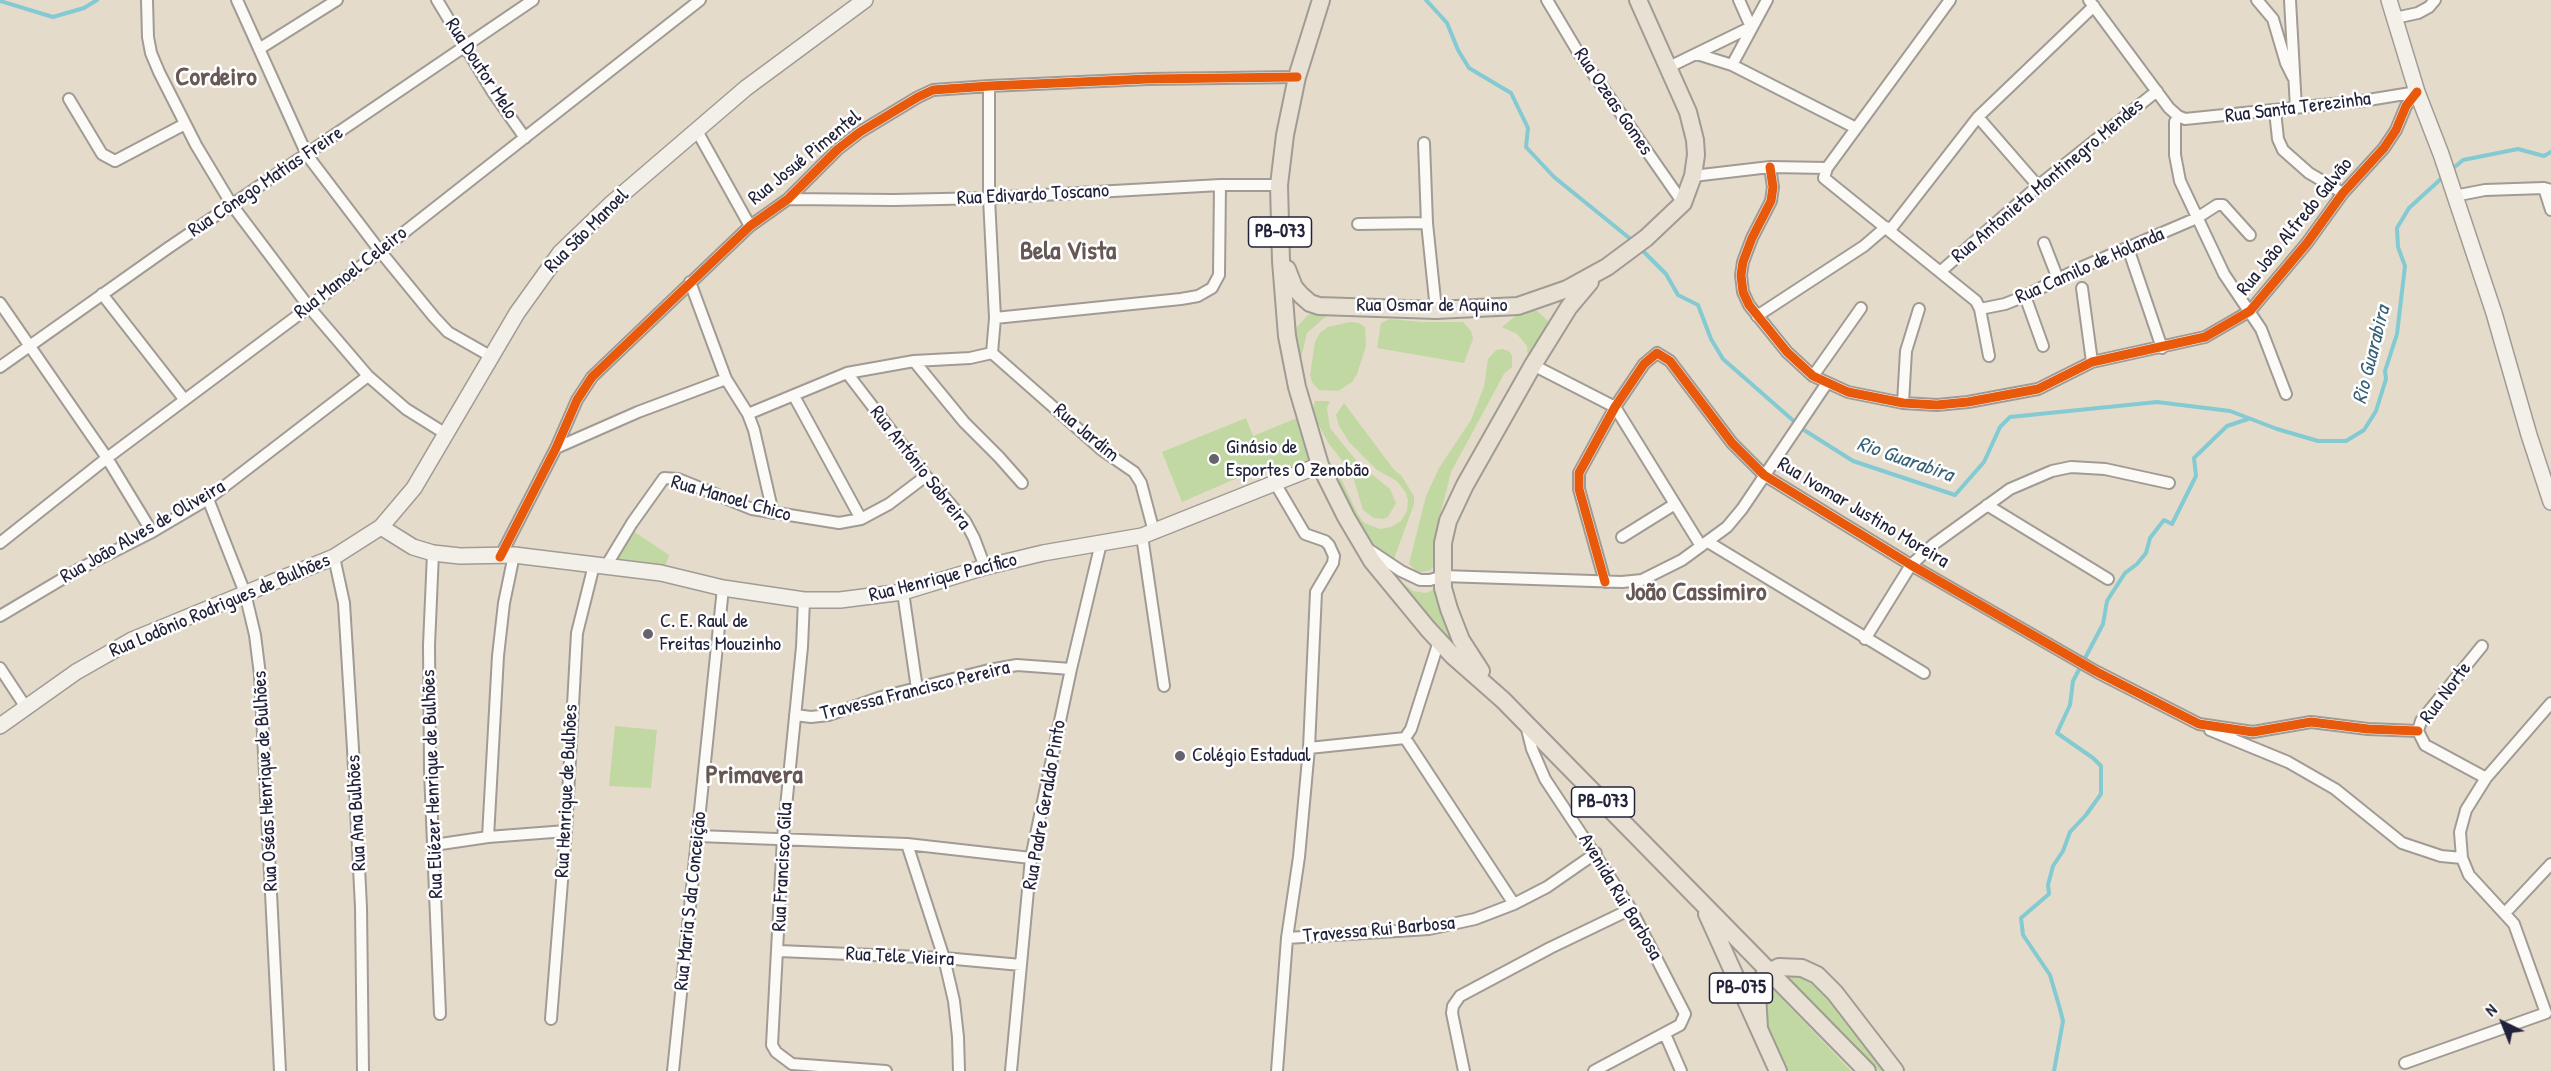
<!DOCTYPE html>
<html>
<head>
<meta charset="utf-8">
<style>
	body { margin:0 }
	#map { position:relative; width:2551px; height:1071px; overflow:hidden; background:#e5dbca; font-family:"Patrick Hand",sans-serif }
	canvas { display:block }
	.north { position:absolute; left:2473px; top:993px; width:60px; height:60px; -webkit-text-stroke:4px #fff; paint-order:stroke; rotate:317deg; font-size:16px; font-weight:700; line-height:24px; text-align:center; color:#22223b }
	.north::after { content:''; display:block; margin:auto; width:21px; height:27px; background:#22223b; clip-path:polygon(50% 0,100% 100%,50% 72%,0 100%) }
</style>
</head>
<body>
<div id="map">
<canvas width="2551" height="1071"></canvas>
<div class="north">N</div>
</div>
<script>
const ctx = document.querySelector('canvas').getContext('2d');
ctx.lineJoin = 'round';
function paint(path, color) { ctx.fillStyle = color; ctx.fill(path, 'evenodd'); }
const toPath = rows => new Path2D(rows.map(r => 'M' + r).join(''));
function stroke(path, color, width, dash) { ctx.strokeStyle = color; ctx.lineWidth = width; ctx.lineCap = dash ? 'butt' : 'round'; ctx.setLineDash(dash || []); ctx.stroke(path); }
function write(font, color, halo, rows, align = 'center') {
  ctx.font = font + ' "Patrick Hand",sans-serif'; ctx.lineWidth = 5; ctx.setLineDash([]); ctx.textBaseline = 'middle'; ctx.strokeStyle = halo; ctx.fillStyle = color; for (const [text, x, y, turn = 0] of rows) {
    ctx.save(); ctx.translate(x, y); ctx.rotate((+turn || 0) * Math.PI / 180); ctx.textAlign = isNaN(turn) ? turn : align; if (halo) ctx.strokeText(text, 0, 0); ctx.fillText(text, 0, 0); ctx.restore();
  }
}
paint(toPath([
	[1530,309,1537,311,1548,321,1546,329,1528,360,1527,346,1517,334,1502,327,1518,314],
	[1314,312,1331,312,1307,333,1300,362,1295,347,1296,328,1307,316],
	[1390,319,1422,322,1463,322,1471,331,1473,339,1464,363,1377,348,1381,323],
	[1350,322,1359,323,1365,327,1366,346,1357,374,1352,382,1338,391,1319,390,1312,382,1310,375,1315,342,1320,333,1328,327],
	[1502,349,1509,351,1512,356,1512,367,1504,374,1451,472,1436,532,1434,565,1431,570,1418,573,1409,564,1426,496,1439,468,1471,420,1484,387,1488,359,1496,350],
	[1315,401,1330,401,1327,408,1330,428,1359,464,1390,489,1396,503,1388,517,1383,519,1374,518,1363,510,1352,473,1329,444,1317,422,1313,409],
	[1344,403,1395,471,1401,475,1414,496,1414,504,1394,559,1371,546,1345,503,1337,474,1338,472,1357,513,1364,523,1380,529,1391,527,1401,521,1407,511,1408,500,1406,493,1397,481,1377,470,1349,442,1339,426,1336,415],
	[1246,418,1253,436,1297,418,1310,460,1270,477,1265,466,1182,502,1162,452],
	[633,531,669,555,665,567,615,561],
	[1404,584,1413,591,1426,593,1437,588,1457,652,1406,597],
	[615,726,657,730,651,788,609,786],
	[1791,973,1812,980,1823,989,1888,1071,1879,1071,1782,975],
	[1767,983,1851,1071,1784,1071,1766,1030,1764,984]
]), '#c1d8a3');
stroke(toPath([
	[1426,0,1447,23,1458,50,1469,68,1511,93,1528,128,1526,147,1554,177,1633,241],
	[0,1,53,17,84,8,97,0],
	[2451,170,2463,160,2518,149,2544,156,2551,152],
	[1640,248,1666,274,1678,295,1698,305,1711,339,1723,359,1804,430,1853,461,1955,495,1984,462,2000,427,2010,417,2157,402,2230,411,2277,429,2318,441,2346,441,2364,430,2376,411,2386,379,2385,371,2397,334,2405,266,2398,247,2397,228,2409,208,2443,177],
	[2054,1071,2063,1021,2060,1009,2050,975,2023,935,2021,918,2049,894,2048,885,2053,866,2063,851,2070,832,2086,815,2101,794,2101,766,2093,758,2057,733,2070,705,2073,681,2103,624,2107,601,2125,573,2137,564,2146,553,2150,538,2164,520,2172,524,2196,476,2194,458,2227,426,2248,419]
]), '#83cad2', 4);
const minor = toPath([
	[147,0,148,37,151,53,159,72,196,145,232,205,309,307,368,376,406,409,446,434],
	[237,0,307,155,380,251,434,317,448,332,492,357],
	[437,0,492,91,525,138],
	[1547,0,1578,52,1683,203],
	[1950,0,1827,168,1824,178,1976,301,1980,309,1989,356],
	[2089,0,2169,108,2178,116,2185,119,2362,101,2417,92],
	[2257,0,2273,19,2286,63,2293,77],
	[2290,0,2296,108],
	[2395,18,2418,13,2429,7,2435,0],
	[259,49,337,0],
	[1697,54,1732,65,1856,128],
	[1732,65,1767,0],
	[1669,67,1751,27,1739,0],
	[989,86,989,198,995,318,992,353],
	[69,99,102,154,115,161,185,124],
	[2275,111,2278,139,2283,150,2309,173,2343,193],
	[2178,116,2175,122,2175,155,2180,181,2224,274,2261,329,2286,394],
	[1978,117,2038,186],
	[697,131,750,226],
	[1424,143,1427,223,1436,310],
	[1770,167,1773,187,1771,201,1752,238,1743,262,1741,275,1743,292,1749,305,1787,352,1813,376,1848,392,1903,403,1937,405,1968,402,2038,389,2092,362,2205,337,2250,311,2307,243,2343,193,2384,148,2396,130,2406,106,2417,92],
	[1693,176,1770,167,1827,168],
	[2544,188,2551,210],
	[2454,196,2485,190,2544,188,2551,190],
	[788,199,894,200,989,198,1220,185,1279,185],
	[1358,224,1427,223],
	[1890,230,1978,117,2094,6],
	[2044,243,2058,279],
	[2128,248,2162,348],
	[1940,272,2038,186,2157,91],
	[690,282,726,379,748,414,754,430,773,513],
	[2082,288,2092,362],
	[102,294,184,399],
	[2025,296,2043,346],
	[0,303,107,458,152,532],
	[1980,309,2005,304,2025,296,2080,268,2197,218,2217,205,2223,205,2250,235],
	[1757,316,1864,246,1886,227],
	[995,318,1181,299,1198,296,1212,288,1219,275,1220,185],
	[992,353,1102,450,1134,472,1141,483,1154,532],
	[914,361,964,422,999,457,1022,483],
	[1533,365,1615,407,1701,546],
	[0,367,168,248,533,0],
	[847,373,926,476,965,521,974,538,985,567],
	[1813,376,1861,308],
	[794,396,861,519],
	[1903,403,1906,351,1919,309],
	[748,414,847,373,914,361,970,358,992,353],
	[556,448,638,412,726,379],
	[1275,483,1305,534,1325,541,1329,545,1334,556,1333,563,1316,592,1309,748,1299,857,1287,938,1277,1071],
	[208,499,245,593,255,635,260,675,280,1071],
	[1987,505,2108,579],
	[1142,536,1164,686],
	[1622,537,1675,504],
	[1708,542,1924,673],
	[0,543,107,458,309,307,700,0],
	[1368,549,1401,571,1420,580,1430,580,1443,576,1622,582,1642,580,1682,560,1727,527,1742,509,1827,383],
	[433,553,429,645,430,771,440,1014],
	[334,557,344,603,353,749,361,907,363,1071],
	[500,557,556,448,577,400,592,377,750,226,788,199,838,149,860,132,918,97,933,90,989,86,1148,79,1297,77],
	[606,566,632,523,664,478,678,479,752,509,839,523,861,519,889,504,926,476],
	[1605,582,1579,489,1579,473,1615,407,1644,364,1657,353,1670,361,1732,443,1764,475,1911,565,2097,672,2199,724,2253,732,2311,722,2368,729,2418,731],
	[903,592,917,689],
	[804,600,802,647,783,837,772,1045,776,1052,792,1064,886,1071],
	[0,616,79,569,152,532,208,499,368,376],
	[1865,639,1911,565,1934,544,2010,489,2052,471,2071,467,2105,469,2169,483],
	[2482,646,2421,721,2418,731,2425,745,2486,778],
	[0,668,27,709],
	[795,715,811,717,829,715,881,697,989,670,1017,665,1071,669],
	[1526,725,1532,749,1545,779,1631,909,1685,1014,1680,1025,1594,1071],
	[2210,730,2288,762,2335,789,2402,843,2441,856,2462,858],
	[1405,738,1514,904],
	[1309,748,1405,738,1411,729,1439,641],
	[698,836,907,844,1031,858],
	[488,837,498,656,504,603,514,555],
	[907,844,944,958,954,1001,958,1037,959,1071],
	[434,845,488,837,566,831],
	[2505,913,2551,864],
	[1287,938,1429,929,1475,919,1514,904,1547,887,1596,853],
	[779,951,944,958,1021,965],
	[551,1019,566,831,577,633,594,565],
	[1665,1034,1681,1071],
	[2405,1063,2546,1013,2514,924,2469,875,2462,858,2460,832,2466,810,2486,778,2551,703],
	[673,1071,723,588],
	[1011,1071,1031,858,1071,669,1101,543],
	[1464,1071,1452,1013,1453,1006,1460,996,1550,948,1631,909]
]);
const secondary = toPath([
	[2389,0,2417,92,2441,154,2494,313,2529,435,2551,502],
	[381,527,413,547,433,553,460,556,514,555,661,573,723,588,804,600,840,600,903,592,985,567,1043,553,1142,536,1320,465],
	[0,726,76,672,132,640,334,557,381,527,414,488,517,313,560,253,612,203,746,88,865,0]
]);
const primary = toPath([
	[1321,0,1297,77,1285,135,1279,185,1281,261,1287,336,1297,387,1320,465,1346,517,1372,561,1428,629,1453,656,1503,700,1867,1071],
	[1287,269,1294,287,1301,295,1310,303,1319,306,1436,310,1518,306,1567,289,1607,267,1646,238,1683,203,1693,176,1696,155,1695,140,1688,112,1638,0],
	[1481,671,1461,640,1449,609,1443,588,1443,543,1448,521,1465,485,1533,365,1569,307,1590,282],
	[1707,914,1778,1071],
	[1759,1028,1757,994,1761,980,1765,974,1779,967,1802,968,1817,975,1835,993,1895,1071]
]);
stroke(minor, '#a09b94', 14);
stroke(secondary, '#a09b94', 18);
stroke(primary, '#a09b94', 20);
stroke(minor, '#fbfaf7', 10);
stroke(secondary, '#f3efe9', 15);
stroke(primary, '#e7e0d3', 16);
stroke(toPath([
	[1770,167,1773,187,1771,201,1752,238,1743,262,1741,275,1743,292,1749,305,1787,352,1813,376,1848,392,1903,403,1937,405,1968,402,2038,389,2092,362,2205,337,2250,311,2307,243,2343,193,2384,148,2396,130,2406,106,2417,92],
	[500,557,556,448,577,400,592,377,750,226,788,199,838,149,860,132,918,97,933,90,989,86,1148,79,1297,77],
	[1605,582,1579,489,1579,473,1615,407,1644,364,1657,353,1670,361,1732,443,1764,475,1911,565,2097,672,2199,724,2253,732,2311,722,2368,729,2418,731]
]), '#e8590c', 9);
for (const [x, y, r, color] of [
	[1214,459,6,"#66636d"],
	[648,634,6,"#66636d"],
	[1180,756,6,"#66636d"]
]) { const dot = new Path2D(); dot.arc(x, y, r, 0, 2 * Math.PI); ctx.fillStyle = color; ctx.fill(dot); stroke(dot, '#fff', 2); }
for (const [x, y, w] of [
	[1280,232,63],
	[1603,802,63],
	[1741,988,63]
]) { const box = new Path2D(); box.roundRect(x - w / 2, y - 15, w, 30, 4.5); ctx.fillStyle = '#fff'; ctx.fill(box); stroke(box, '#22223b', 1.5); }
write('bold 18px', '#22223b', null, [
	["PB-073",1280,232],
	["PB-073",1603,802],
	["PB-075",1741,988]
]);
write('20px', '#22223b', '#fff', [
	["Rua Doutor Melo",481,69,57],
	["Rua Ozeas Gomes",1613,102,56],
	["Rua Santa Terezinha",2298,108,-7],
	["Rua Josué Pimentel",805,158,-39],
	["Rua Antonieta Montinegro Mendes",2048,181,-40],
	["Rua Cônego Matias Freire",266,182,-34],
	["Rua Edivardo Toscano",1033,195,-3],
	["Rua João Alfredo Galvão",2295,227,-51],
	["Rua São Manoel",587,231,-45],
	["Rua Camilo de Holanda",2090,266,-24],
	["Rua Manoel Celeiro",351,273,-38],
	["Rua Osmar de Aquino",1432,306],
	["Rua Jardim",1086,433,40],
	["Rua António Sobreira",920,468,52],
	["Rua Manoel Chico",731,499,16],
	["Rua Ivomar Justino Moreira",1863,513,31],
	["Rua João Alves de Oliveira",143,532,-30],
	["Rua Henrique Pacífico",943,578,-14],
	["Rua Lodônio Rodrigues de Bulhões",220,606,-23],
	["Travessa Francisco Pereira",915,691,-14],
	["Rua Norte",2446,693,-53],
	["Rua Oséas Henrique de Bulhões",266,781,-93],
	["Rua Eliézer Henrique de Bulhões",433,784,-92],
	["Rua Henrique de Bulhões",567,791,-87],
	["Rua Padre Geraldo Pinto",1045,805,-80],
	["Rua Ana Bulhões",357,813,-93],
	["Rua Francisco Gila",783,867,-87],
	["Avenida Rui Barbosa",1620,897,59],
	["Rua Maria S da Conceição",691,901,-84],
	["Travessa Rui Barbosa",1379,930,-5],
	["Rua Tele Vieira",900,957,3]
]);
write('20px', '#22223b', '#fff', [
	["Ginásio de",1226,448],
	["Esportes O Zenobão",1226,471],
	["C. E. Raul de",660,622],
	["Freitas Mouzinho",660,645],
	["Colégio Estadual",1192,756]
], 'left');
write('italic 21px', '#386279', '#fff', [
	["Rio Guarabira",2372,355,-76],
	["Rio Guarabira",1905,460,19]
]);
write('bold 26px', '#675855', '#fff', [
	["Cordeiro",216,78],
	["Bela Vista",1068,252],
	["João Cassimiro",1696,593],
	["Primavera",754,776]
]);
</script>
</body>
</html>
